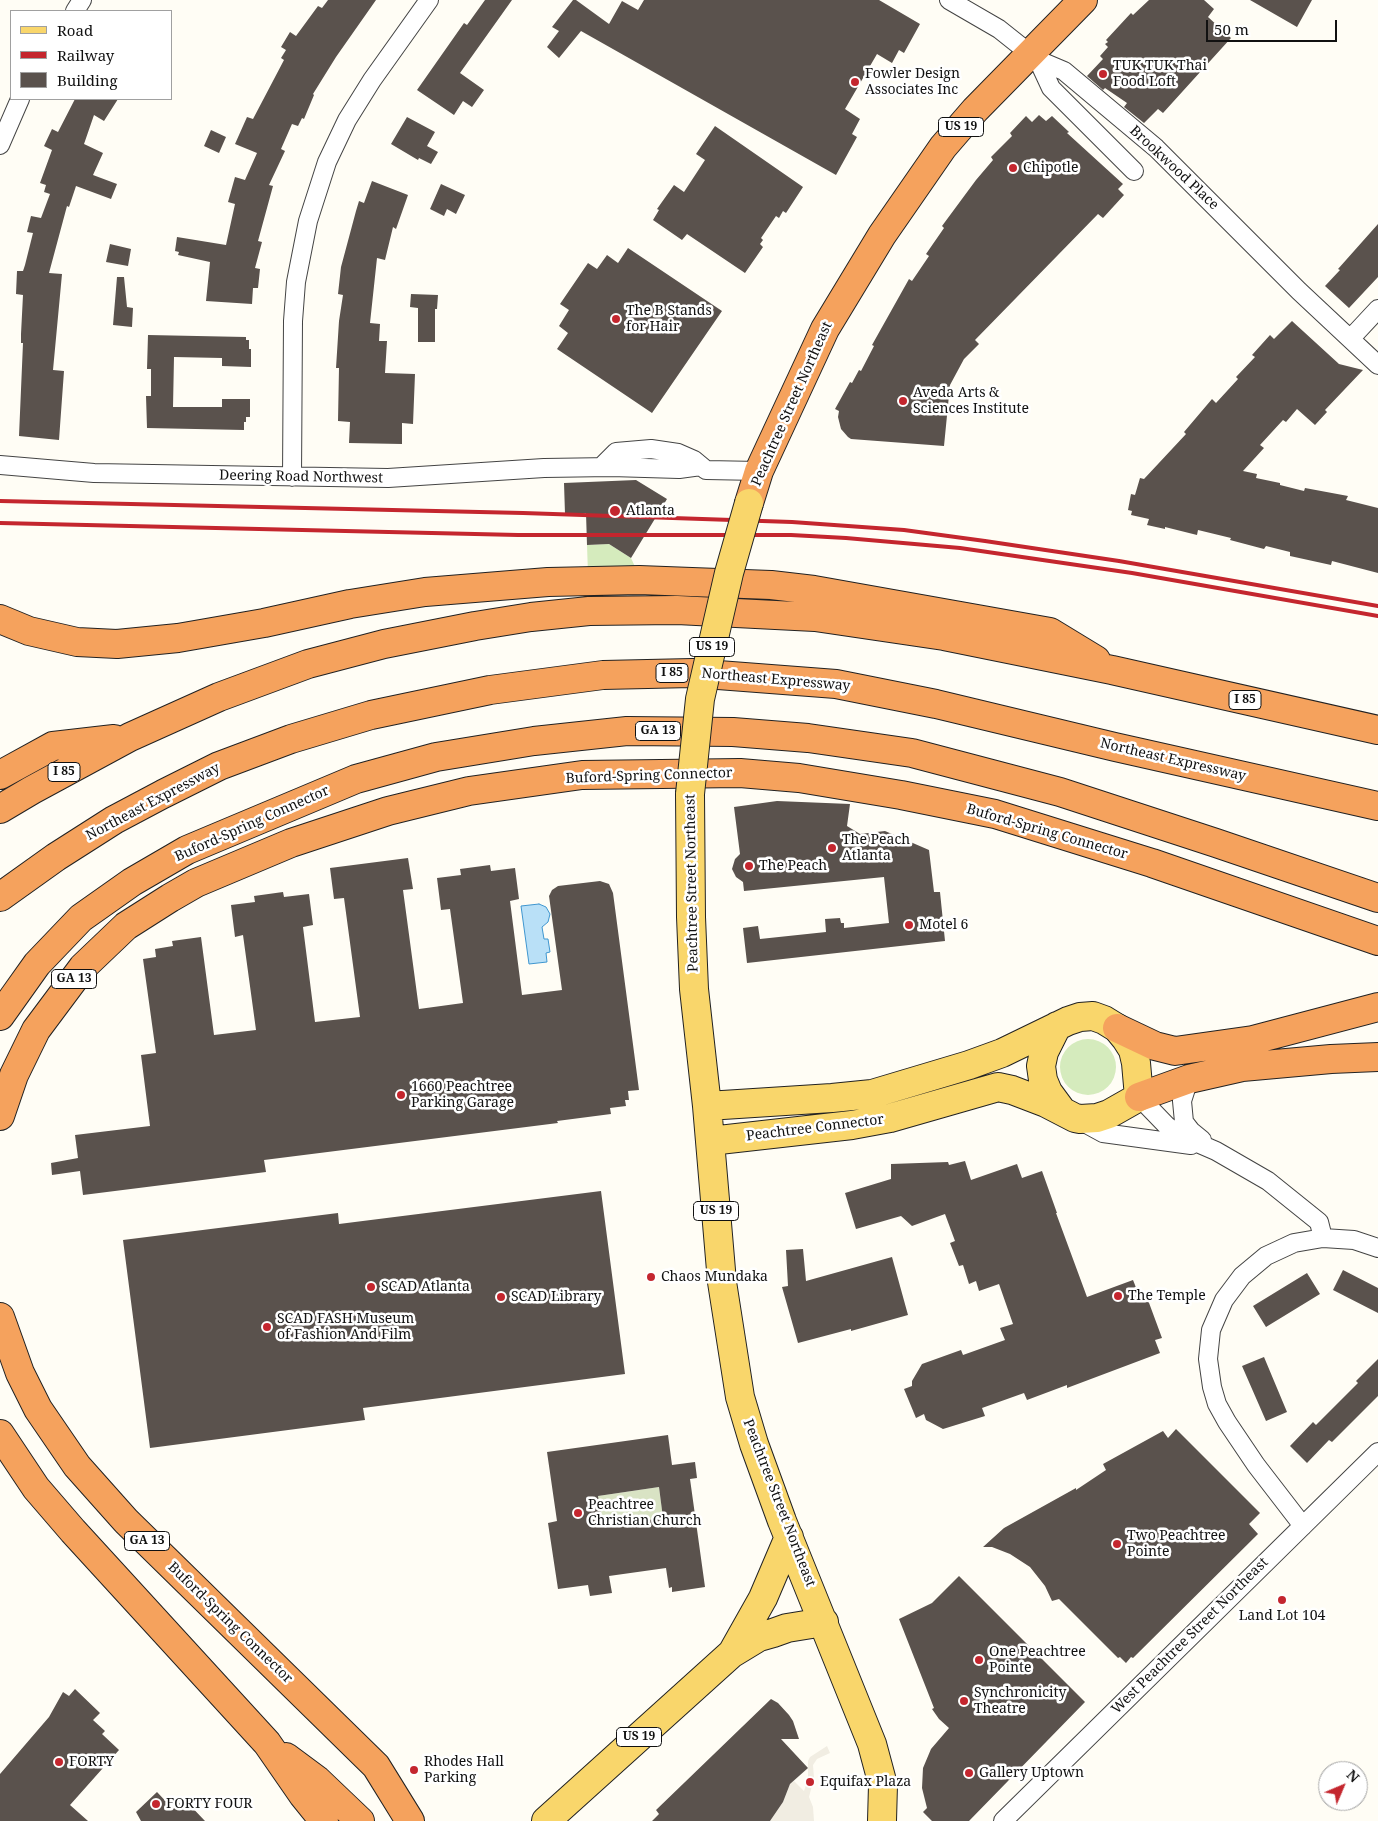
<!DOCTYPE html>
<html>
<head>
<meta charset="utf-8">
<style>
	body { margin:0 }
	#map { position:relative; width:1378px; height:1821px; overflow:hidden; background:#fffdf5; font-family:"Noto Serif",serif }
	canvas { display:block }
	.legend { position:absolute; left:10px; top:10px; width:162px; height:90px; box-sizing:border-box; background:#fff; border:1px solid #a0a0a0; margin:0; padding:6px 9px; list-style:none; font-size:15px; color:#111 }
	.legend li { display:flex; align-items:center; gap:10px; height:25px }
	.legend b { width:25px; border:1px solid #a0a0a0 }
	.north { position:absolute; left:1318px; top:1761px; width:50px; height:50px; box-sizing:border-box; background:#fff; border:1px solid #a0a0a0; border-radius:50%; rotate:45deg; font-size:14px; font-weight:700; line-height:20px; text-align:center; color:#111 }
	.north::after { content:''; display:block; margin:auto; width:18px; height:22px; background:#c4262e; clip-path:polygon(50% 0,100% 100%,50% 72%,0 100%) }
	.scale { position:absolute; left:1206px; top:20px; width:131px; height:22px; box-sizing:border-box; border:2px solid #111; border-top:0; padding-left:6px; font-size:15px; line-height:18px; white-space:nowrap; color:#111; -webkit-text-stroke:4px #fff; paint-order:stroke }
</style>
</head>
<body>
<div id="map">
<canvas width="1378" height="1821"></canvas>
<ul class="legend">
<li><b style="height:6px;background:#f9d66b"></b>Road</li>
<li><b style="height:6px;background:#c4262e"></b>Railway</li>
<li><b style="height:14px;background:#5a524d"></b>Building</li>
</ul>
<div class="north">N</div>
<div class="scale">50 m</div>
</div>
<script>
const ctx = document.querySelector('canvas').getContext('2d');
ctx.lineJoin = 'round';
function paint(path, color) { ctx.fillStyle = color; ctx.fill(path, 'evenodd'); }
const toPath = rows => new Path2D(rows.map(r => 'M' + r).join(''));
function stroke(path, color, width, dash) { ctx.strokeStyle = color; ctx.lineWidth = width; ctx.lineCap = dash ? 'butt' : 'round'; ctx.setLineDash(dash || []); ctx.stroke(path); }
function write(font, color, halo, rows, align = 'center') {
  ctx.font = font + ' "Noto Serif",serif'; ctx.lineWidth = 5; ctx.setLineDash([]); ctx.textBaseline = 'middle'; ctx.strokeStyle = halo; ctx.fillStyle = color; for (const [text, x, y, turn = 0] of rows) {
    ctx.save(); ctx.translate(x, y); ctx.rotate((+turn || 0) * Math.PI / 180); ctx.textAlign = isNaN(turn) ? turn : align; if (halo) ctx.strokeText(text, 0, 0); ctx.fillText(text, 0, 0); ctx.restore();
  }
}
paint(toPath([
	[609,544,631,558,637,571,588,574,587,545],
	'1060 1067a28 28 0 1 1 56 0a28 28 0 1 1-56 0Z'
]), '#d5ebbd');
paint(toPath([
	[659,1487,663,1518,603,1526,598,1496]
]), '#d9e3c4');
paint(toPath([
	[827,1746,830,1753,817,1759,813,1765,814,1778,809,1797,813,1807,814,1821,770,1821,783,1802,790,1784,794,1781,804,1791,808,1779,808,1761,810,1757]
]), '#f1ede2');
const water = toPath([
	[539,904,546,907,550,914,548,922,542,927,544,939,548,939,550,952,546,953,547,962,529,964,521,906,539,904]
]);
paint(water, '#b9e0f7');
stroke(water, '#3f96cf', 1);
paint(toPath([
	[328,0,376,0,336,57,313,94,314,95,304,119,302,118,298,126,292,124,281,149,285,151,269,185,273,186,258,241,262,242,255,268,260,269,258,288,253,288,252,304,206,301,210,262,178,255,179,252,175,251,177,237,226,245,235,204,228,202,235,177,245,180,257,153,235,144,247,117,253,119,284,60,281,58,286,50,281,47,290,32,296,36,318,6,322,8],
	[485,0,512,0,460,73,484,90,472,107,463,101,454,115,417,90,464,23,467,25],
	[573,0,576,0,609,24,622,1,638,10,644,0,879,0,920,24,904,53,899,50,892,63,877,54,845,109,860,119,852,134,857,137,836,175,581,31,559,58,547,47,559,31,552,27],
	[1149,0,1204,0,1214,9,1208,17,1231,38,1163,113,1158,109,1144,123,1124,107,1127,103,1105,88,1103,90,1087,76,1103,59,1100,56,1108,47,1105,44,1108,42,1106,40,1131,13,1133,15],
	[1250,0,1312,0,1297,27],
	[75,99,118,99,104,121,94,115,84,144,103,153,93,175,117,184,111,199,76,186,69,207,67,206,49,273,62,274,53,370,64,371,59,440,19,436,23,343,21,343,21,334,23,295,16,294,17,271,23,271,25,265,33,233,27,232,31,216,41,218,50,194,44,192,46,185,40,183,52,150,44,146,52,129,58,132],
	[1039,115,1046,121,1052,116,1069,132,1067,133,1123,184,1118,189,1124,195,1103,218,1098,214,975,340,979,344,964,359,950,385,944,446,851,439,848,437,841,429,838,417,839,411,835,409,850,382,852,383,859,370,861,371,874,346,872,345,909,279,912,281,929,256,926,254,944,228,942,226,976,180,993,160,991,157,1012,136,1010,133,1026,116,1032,122],
	[407,117,435,132,427,146,438,152,431,164,419,158,418,160,391,144],
	[715,126,803,187,786,213,783,211,779,218,776,216,761,238,763,240,760,244,763,247,745,273,687,234,682,240,653,220,659,210,657,209,674,185,684,192,705,160,696,154],
	[211,130,226,137,219,153,204,146],
	[372,181,408,195,396,229,393,227,385,260,377,258,370,323,380,324,379,341,387,341,385,373,415,374,413,424,402,423,402,444,349,443,350,422,338,421,339,368,336,368,339,321,343,295,338,294,341,267,356,211,359,201,364,203],
	[441,184,465,195,456,214,447,209,444,216,430,209],
	[1378,224,1378,277,1349,308,1325,286,1340,270,1338,269],
	[110,244,131,249,128,266,106,262],
	[628,248,722,311,652,413,557,349,568,333,559,326,569,310,560,304,588,263,597,269,607,255,618,263],
	[117,277,124,277,127,307,133,308,132,327,113,325],
	[411,294,438,295,437,309,435,309,435,342,418,342,418,308,410,307],
	[1292,321,1339,364,1363,370,1325,410,1327,412,1315,425,1297,409,1286,422,1283,420,1260,445,1264,448,1243,471,1257,474,1256,478,1280,483,1280,485,1304,491,1305,488,1348,496,1346,500,1378,508,1378,573,1332,561,1331,565,1290,556,1290,552,1266,546,1264,549,1230,540,1231,538,1198,530,1197,535,1165,527,1165,529,1147,525,1149,519,1131,515,1132,511,1128,510,1131,494,1135,495,1140,478,1144,479,1186,434,1184,432,1212,399,1216,403,1238,379,1236,377,1255,357,1252,355,1270,335,1274,339],
	[148,335,246,337,246,340,249,340,249,349,251,349,251,367,222,366,222,358,174,357,173,407,222,407,222,399,250,399,250,417,246,417,246,422,244,422,244,430,147,428,146,396,151,396,151,369,147,369],
	[636,480,667,499,631,558,609,544,587,545,586,513,565,514,564,483],
	[777,801,850,804,847,826,860,834,885,831,929,850,934,892,940,892,945,941,747,963,743,928,758,926,760,939,826,932,825,919,840,918,841,923,844,923,844,928,889,923,884,877,744,891,743,882,736,877,732,869,735,859,740,854,734,807],
	[408,858,413,889,403,890,419,1009,463,1003,450,909,441,910,437,878,461,875,460,869,490,865,491,871,515,868,519,899,510,901,522,995,562,990,549,896,552,890,558,886,600,881,609,884,613,893,639,1090,628,1091,629,1100,625,1100,626,1106,610,1108,611,1114,557,1121,558,1123,264,1160,266,1172,83,1195,80,1171,52,1175,51,1163,78,1158,75,1135,150,1126,141,1055,156,1053,143,959,156,957,155,949,173,946,172,941,201,937,214,1035,256,1030,243,935,235,937,231,905,255,902,254,896,283,892,284,897,309,894,313,925,303,927,315,1022,360,1017,344,898,334,899,330,868],
	[965,1161,971,1180,1017,1164,1022,1178,1042,1171,1057,1213,1056,1213,1087,1297,1133,1280,1139,1295,1145,1292,1162,1338,1155,1340,1160,1353,1067,1388,1067,1385,1027,1400,1024,1393,982,1408,985,1416,943,1429,926,1420,924,1414,916,1418,904,1389,912,1386,912,1381,922,1364,961,1350,963,1355,1005,1340,1000,1328,1013,1324,999,1284,979,1291,976,1281,969,1284,963,1265,959,1266,950,1243,955,1241,945,1214,912,1226,901,1216,856,1229,845,1193,891,1179,891,1164,948,1162,949,1165],
	[601,1191,625,1374,363,1408,365,1420,150,1448,123,1240,338,1213,339,1224],
	[803,1249,806,1281,892,1257,908,1315,851,1331,851,1329,798,1343,782,1287,788,1286,786,1250],
	[1343,1270,1378,1288,1378,1313,1333,1290],
	[1307,1273,1320,1294,1266,1327,1253,1306],
	[1264,1357,1287,1412,1266,1421,1242,1366],
	[1378,1359,1378,1396,1332,1442,1329,1440,1307,1463,1290,1446,1313,1422,1316,1425,1358,1383,1356,1381],
	[1176,1429,1260,1513,1249,1524,1258,1534,1133,1658,1131,1657,1126,1663,1120,1657,1118,1658,1059,1599,1052,1601,1045,1586,1030,1567,1010,1554,992,1547,983,1547,1004,1528,1076,1488,1076,1490,1106,1470,1103,1464,1163,1431,1168,1438],
	[668,1435,672,1465,695,1462,697,1478,690,1479,705,1587,672,1592,672,1587,669,1588,666,1568,609,1576,612,1593,590,1596,588,1585,558,1589,548,1523,557,1521,547,1452],
	[659,1487,663,1518,603,1526,598,1496],
	[959,1576,1085,1702,969,1821,932,1821,923,1812,927,1808,922,1788,923,1768,931,1749,949,1728,939,1719,932,1709,934,1708,899,1619,932,1603],
	[75,1689,100,1713,93,1720,105,1731,102,1734,119,1750,70,1805,88,1821,0,1821,0,1774,49,1717,63,1692,69,1696],
	[771,1699,778,1703,789,1715,793,1721,799,1739,781,1739,808,1768,790,1784,783,1802,770,1821,652,1821,659,1814,656,1810],
	[157,1792,173,1809,184,1799,205,1821,141,1821,136,1812]
]), '#5a524d');
const street = toPath([
	[949,0,999,29,1038,60,1064,71,1156,148,1299,291,1378,365],
	[75,11,82,0],
	[1038,60,1051,88,1134,171],
	[0,145,20,99],
	[1351,338,1378,309],
	[0,465,94,473,388,478,544,468,611,467,679,469,701,466],
	[601,467,616,452,651,449,678,453,694,460,706,470,759,471],
	[292,477,293,321,296,282,308,221,327,162,347,120,372,80,429,0],
	[1189,1079,1182,1101,1184,1122,1191,1131,1202,1140],
	[1139,1097,1167,1126,1179,1135,1216,1151,1268,1181,1319,1222,1323,1238],
	[1081,1121,1103,1133,1191,1145],
	[1303,1526,1256,1465,1227,1422,1217,1404,1212,1387,1208,1359,1211,1330,1224,1300,1242,1276,1266,1256,1294,1243,1323,1238,1354,1240,1378,1248],
	[1003,1821,1378,1452]
]);
const primary = toPath([
	[690,794,691,917,694,989,707,1106,722,1282,740,1397,754,1444,782,1521,872,1744,883,1785,882,1821],
	[1057,1026,1044,1052,1041,1066,1043,1080,1048,1092,1062,1111],
	[707,1106,832,1098,872,1094,969,1065,1002,1053,1068,1021,1080,1017,1093,1016,1104,1020,1117,1028,1126,1039,1133,1050,1136,1063,1139,1097,1109,1114,1097,1118,1080,1119,1075,1118,1046,1103,1012,1090,998,1087,890,1118,852,1125,710,1141],
	[732,1653,763,1598,789,1537],
	[546,1821,731,1654,759,1637,773,1633,787,1628,824,1622]
]);
const highway = toPath([
	[749,503,759,471,825,329,882,235,943,147,975,110,1083,0],
	[0,619,29,631,77,642,117,644,178,638,264,623,350,604,425,592,548,582,639,580,771,585,814,590,1050,632,1096,660],
	[0,775,53,746,114,739],
	[0,809,32,790,130,737,219,697,308,664,384,644,475,626,531,617,589,611,677,610,815,617,944,636,1112,670,1378,730],
	[0,897,56,857,114,820,163,794,219,766,291,739,371,715,490,690,603,675,692,673,836,684,936,704,1115,747,1378,806],
	[0,1016,37,964,81,918,132,882,187,850,356,779,436,757,534,741,627,731,733,732,808,738,912,753,1060,792,1216,843,1378,898],
	[1117,1028,1155,1046,1175,1051,1253,1040,1378,1007],
	[1139,1097,1189,1079,1242,1067,1331,1059,1378,1057],
	[0,1116,14,1075,36,1030,83,967,126,926,170,898,196,883,291,843,388,811,469,791,582,775,740,773,799,778,901,795,995,814,1152,863,1378,941],
	[0,1317,20,1373,38,1409,77,1466,126,1521,376,1766,410,1821],
	[0,1434,36,1488,73,1531,267,1743,303,1795,324,1821],
	[286,1757,317,1780,360,1821]
]);
stroke(street, '#444', 20);
stroke(primary, '#222', 30);
stroke(highway, '#222', 30);
stroke(street, '#fff', 18);
stroke(primary, '#f9d66b', 28);
stroke(highway, '#f5a25d', 28);
stroke(toPath([
	[0,501,523,513,792,522,904,530,985,541,1119,561,1378,606],
	[0,523,518,535,791,535,846,538,960,548,1022,557,1132,573,1378,616]
]), '#c4262e', 4);
const primaryBridge = toPath([
	[690,794,700,699,729,573,749,503]
]);
stroke(primaryBridge, '#222', 30, []);
stroke(primaryBridge, '#f9d66b', 28);
for (const [x, y, r, color] of [
	[1103,74,5,"#c4262e"],
	[855,82,5,"#c4262e"],
	[1013,168,5,"#c4262e"],
	[616,319,5,"#c4262e"],
	[903,401,5,"#c4262e"],
	[615,511,6,"#c4262e"],
	[832,848,5,"#c4262e"],
	[749,866,5,"#c4262e"],
	[909,925,5,"#c4262e"],
	[401,1095,5,"#c4262e"],
	[651,1277,5,"#c4262e"],
	[371,1287,5,"#c4262e"],
	[1118,1296,5,"#c4262e"],
	[501,1297,5,"#c4262e"],
	[267,1327,5,"#c4262e"],
	[578,1513,5,"#c4262e"],
	[1117,1544,5,"#c4262e"],
	[1282,1600,5,"#c4262e"],
	[979,1660,5,"#c4262e"],
	[964,1701,5,"#c4262e"],
	[59,1762,5,"#c4262e"],
	[414,1770,5,"#c4262e"],
	[969,1773,5,"#c4262e"],
	[810,1782,5,"#c4262e"],
	[156,1804,5,"#c4262e"]
]) { const dot = new Path2D(); dot.arc(x, y, r, 0, 2 * Math.PI); ctx.fillStyle = color; ctx.fill(dot); stroke(dot, '#fff', 2); }
for (const [x, y, w] of [
	[961,127,45],
	[712,647,45],
	[672,673,32],
	[1245,700,32],
	[658,731,45],
	[64,772,32],
	[74,979,45],
	[716,1211,45],
	[147,1541,45],
	[639,1737,45]
]) { const box = new Path2D(); box.roundRect(x - w / 2, y - 9.5, w, 19, 4); ctx.fillStyle = '#fff'; ctx.fill(box); stroke(box, '#111', 1); }
write('bold 12px', '#111', null, [
	["US 19",961,127],
	["US 19",712,647],
	["I 85",672,673],
	["I 85",1245,700],
	["GA 13",658,731],
	["I 85",64,772],
	["GA 13",74,979],
	["US 19",716,1211],
	["GA 13",147,1541],
	["US 19",639,1737]
]);
write('14px', '#111', '#fff', [
	["TUK TUK Thai",1113,66],
	["Food Loft",1113,82],
	["Fowler Design",865,74],
	["Associates Inc",865,90],
	["Chipotle",1023,168],
	["The B Stands",626,311],
	["for Hair",626,327],
	["Aveda Arts &",913,393],
	["Sciences Institute",913,409],
	["Atlanta",626,511],
	["The Peach",842,840],
	["Atlanta",842,856],
	["The Peach",759,866],
	["Motel 6",919,925],
	["1660 Peachtree",411,1087],
	["Parking Garage",411,1103],
	["Chaos Mundaka",661,1277],
	["SCAD Atlanta",381,1287],
	["The Temple",1128,1296],
	["SCAD Library",511,1297],
	["SCAD FASH Museum",277,1319],
	["of Fashion And Film",277,1335],
	["Peachtree",588,1505],
	["Christian Church",588,1521],
	["Two Peachtree",1127,1536],
	["Pointe",1127,1552],
	["Land Lot 104",1282,1616,"center"],
	["One Peachtree",989,1652],
	["Pointe",989,1668],
	["Synchronicity",974,1693],
	["Theatre",974,1709],
	["FORTY",69,1762],
	["Rhodes Hall",424,1762],
	["Parking",424,1778],
	["Gallery Uptown",979,1773],
	["Equifax Plaza",820,1782],
	["FORTY FOUR",166,1804]
], 'left');
write('14px', '#111', '#fff', [
	["Brookwood Place",1174,168,43],
	["Peachtree Street Northeast",792,404,-66],
	["Deering Road Northwest",301,477,1],
	["Northeast Expressway",776,680,5],
	["Northeast Expressway",1173,760,13],
	["Buford-Spring Connector",649,776,-2],
	["Northeast Expressway",153,802,-28],
	["Buford-Spring Connector",252,824,-24],
	["Buford-Spring Connector",1047,832,16],
	["Peachtree Street Northeast",692,883,-91],
	["Peachtree Connector",815,1128,-7],
	["Peachtree Street Northeast",779,1503,69],
	["Buford-Spring Connector",230,1623,44],
	["West Peachtree Street Northeast",1190,1636,-45]
]);
</script>
</body>
</html>
